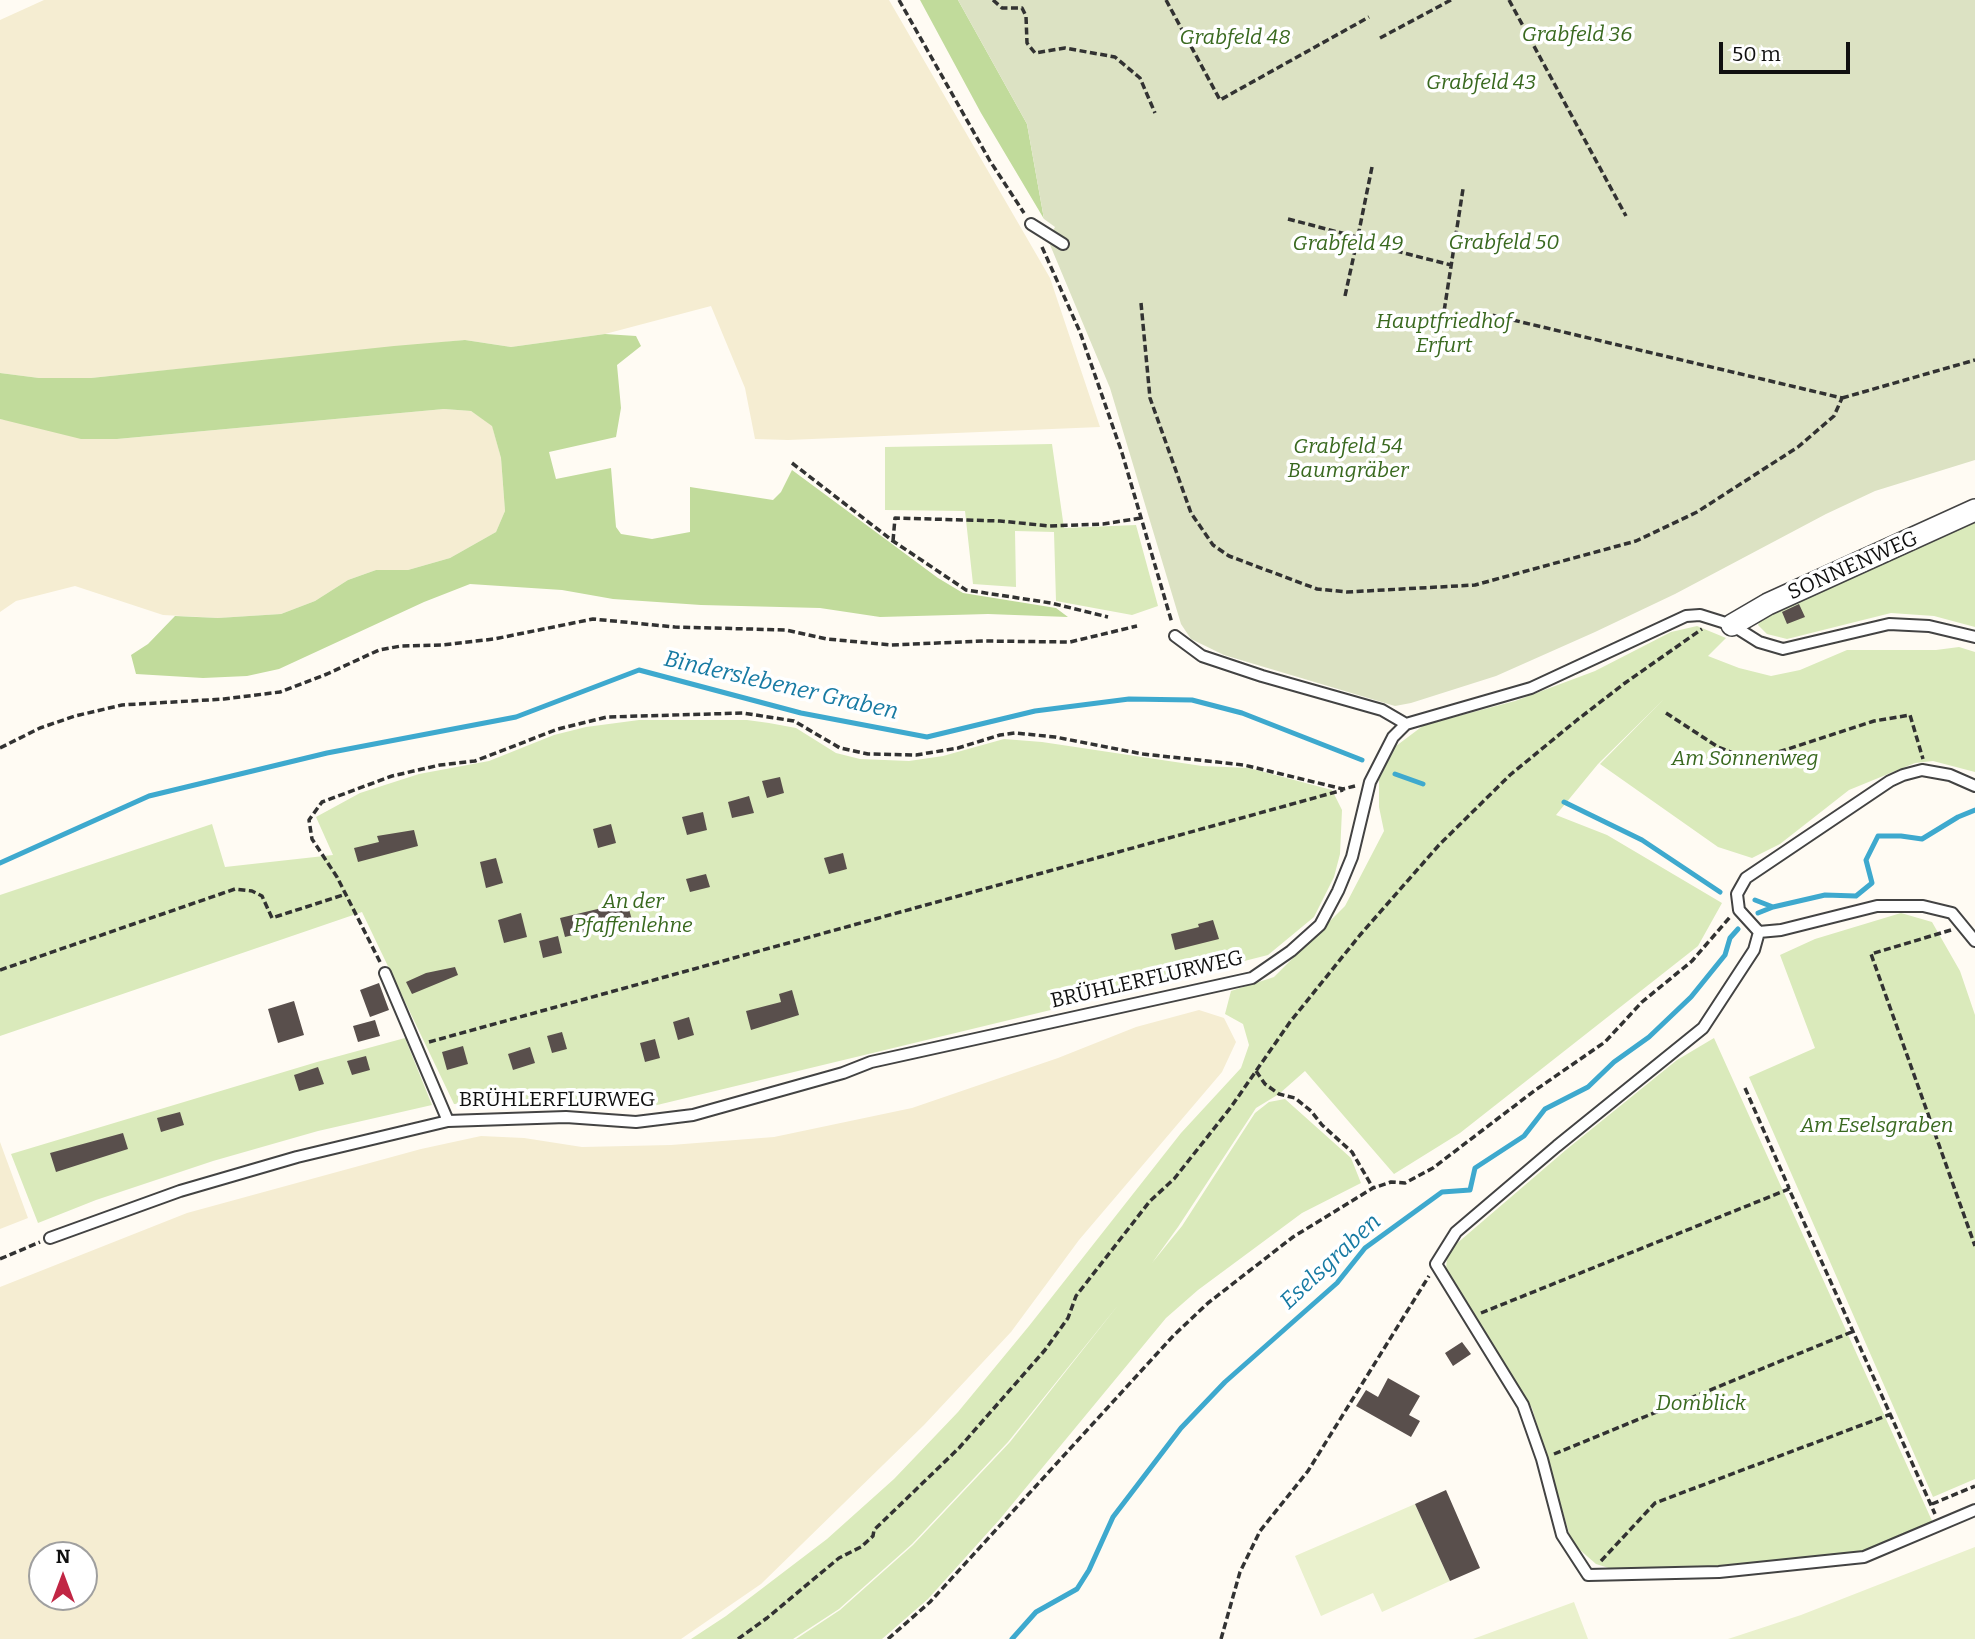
<!DOCTYPE html>
<html>
<head>
<meta charset="utf-8">
<style>
	body { margin:0 }
	#map { position:relative; width:1975px; height:1639px; overflow:hidden; background:#fffbf3; font-family:Bitter,serif }
	canvas { display:block }
	.north { position:absolute; left:28px; top:1541px; width:70px; height:70px; box-sizing:border-box; background:#fff; border:2px solid #9f9f9f; border-radius:50%; rotate:0deg; font-size:19px; font-weight:700; line-height:28px; text-align:center; color:#101010 }
	.north::after { content:''; display:block; margin:auto; width:24px; height:32px; background:#c12644; clip-path:polygon(50% 0,100% 100%,50% 72%,0 100%) }
	.scale { position:absolute; left:1719px; top:42px; width:131px; height:32px; box-sizing:border-box; border:4px solid #101010; border-top:0; padding-left:9px; font-size:21px; line-height:24px; white-space:nowrap; color:#101010; -webkit-text-stroke:5px #fff; paint-order:stroke }
</style>
</head>
<body>
<div id="map">
<canvas width="1975" height="1639"></canvas>
<div class="north">N</div>
<div class="scale">50 m</div>
</div>
<script>
const ctx = document.querySelector('canvas').getContext('2d');
ctx.lineJoin = 'round';
function paint(path, color) { ctx.fillStyle = color; ctx.fill(path, 'evenodd'); }
const toPath = rows => new Path2D(rows.map(r => 'M' + r).join(''));
function stroke(path, color, width, dash) { ctx.strokeStyle = color; ctx.lineWidth = width; ctx.lineCap = dash ? 'butt' : 'round'; ctx.setLineDash(dash || []); ctx.stroke(path); }
function write(font, color, halo, rows, align = 'center') {
  ctx.font = font + ' Bitter,serif'; ctx.lineWidth = 7; ctx.setLineDash([]); ctx.textBaseline = 'middle'; ctx.strokeStyle = halo; ctx.fillStyle = color; for (const [text, x, y, turn = 0] of rows) {
    ctx.save(); ctx.translate(x, y); ctx.rotate((+turn || 0) * Math.PI / 180); ctx.textAlign = isNaN(turn) ? turn : align; if (halo) ctx.strokeText(text, 0, 0); ctx.fillText(text, 0, 0); ctx.restore();
  }
}
paint(toPath([
	[44,0,889,0,1050,278,1100,427,788,440,755,439,745,388,711,306,605,334,511,347,465,340,91,378,39,378,0,373,0,20],
	[444,409,471,411,492,425,501,458,505,511,496,532,450,558,408,570,376,570,348,580,315,601,281,614,218,618,163,615,75,586,16,601,0,612,0,419,117,439],
	[1199,1010,1224,1018,1236,1042,1222,1072,1079,1240,1011,1332,924,1425,761,1584,681,1639,0,1639,0,1287,187,1213,421,1149,481,1136,524,1138,582,1147,671,1145,774,1137,912,1108,1058,1058,1136,1027],
	[42,1555,84,1555,84,1597,42,1597],
	[0,1142,28,1218,0,1229]
]), '#f5edd2');
paint(toPath([
	[1052,444,1064,528,1136,525,1158,606,1132,615,1056,601,1054,532,1015,531,1016,587,973,584,965,511,885,510,885,447],
	[1975,522,1975,627,1934,616,1891,613,1787,639,1767,634,1758,625,1763,613,1800,596],
	[1697,626,1726,638,1708,656,1739,668,1771,676,1800,670,1847,650,1936,650,1959,647,1975,652,1975,772,1933,761,1915,763,1849,790,1780,844,1752,858,1718,847,1600,764,1664,699,1598,764,1556,815,1607,835,1722,903,1698,946,1460,1133,1394,1174,1305,1071,1279,1094,1256,1108,1178,1227,1152,1263,1182,1226,1255,1113,1269,1102,1285,1099,1351,1158,1361,1183,1302,1213,1198,1290,1166,1318,1000,1519,928,1599,882,1639,796,1639,840,1610,913,1545,1010,1442,1119,1304,1008,1442,912,1544,839,1609,793,1639,691,1639,726,1616,827,1539,894,1479,958,1412,1029,1326,1181,1133,1241,1068,1249,1045,1243,1024,1225,1014,1231,991,1274,977,1345,906,1384,831,1379,807,1379,779,1396,746,1424,725,1515,701,1595,671,1671,632],
	[639,720,747,720,769,723,796,728,836,753,860,759,909,761,943,756,1004,739,1042,742,1202,766,1249,768,1332,790,1342,810,1340,854,1334,877,1314,917,1268,955,1059,1008,653,1106,545,1101,454,1104,362,912,0,1036,0,895,212,824,225,867,333,855,316,817,360,793,419,774,489,761,554,735,586,727],
	[1901,913,1932,922,1960,971,1975,1015,1975,1479,1933,1497,1749,1077,1815,1048,1780,955,1815,939],
	[405,1038,432,1105,318,1131,213,1161,96,1200,38,1223,11,1154,317,1062],
	[1714,1038,1933,1523,1862,1552,1718,1567,1612,1569,1596,1564,1572,1543,1532,1408,1446,1270,1447,1256,1455,1245,1567,1149,1677,1060]
]), '#daeabb');
paint(toPath([
	[920,0,958,0,1027,124,1044,219,981,113],
	[605,334,636,336,641,346,617,365,621,408,616,437,549,452,556,479,611,468,616,527,621,534,652,539,690,532,690,487,773,500,781,492,792,470,938,578,963,593,1056,608,1068,617,988,614,880,617,820,608,701,605,613,599,562,590,470,584,424,602,279,669,247,676,203,678,136,674,131,655,148,644,175,616,218,618,281,614,315,601,348,580,376,570,408,570,450,558,496,532,505,511,501,458,492,426,471,411,444,409,117,439,81,439,0,419,0,373,39,378,91,378,394,346,465,340,511,347]
]), '#c1db9b');
paint(toPath([
	[958,0,1975,0,1975,460,1875,491,1826,514,1675,594,1595,632,1496,676,1411,703,1395,706,1224,655,1191,639,1181,624,1110,388,1048,240,1055,227,1044,219,1027,124]
]), '#dce2c3');
paint(toPath([
	[1415,1504,1450,1581,1382,1612,1373,1593,1321,1616,1295,1556],
	[1975,1547,1975,1639,1728,1639,1801,1615],
	[1574,1602,1588,1639,1473,1639]
]), '#eaf1cd');
stroke(toPath([
	[1395,774,1423,784],
	[1564,802,1642,840,1720,892],
	[0,863,149,796,327,753,516,717,639,670,801,713,927,737,1035,711,1129,699,1192,700,1242,713,1362,760],
	[1755,900,1773,907],
	[1758,913,1773,907,1825,895,1856,896,1872,883,1866,860,1878,836,1901,836,1922,839,1958,817,1975,810],
	[1012,1639,1036,1612,1077,1589,1089,1570,1113,1517,1181,1428,1225,1382,1337,1283,1365,1248,1442,1192,1470,1190,1475,1168,1524,1136,1545,1109,1588,1087,1614,1062,1649,1037,1691,997,1725,955,1730,938,1738,929]
]), '#3ea9ce', 5);
paint(toPath([
	[1799,604,1805,617,1787,624,1782,612],
	[780,777,784,793,767,798,762,781],
	[749,796,754,813,732,818,728,802],
	[703,812,707,830,687,835,682,817],
	[611,824,616,843,598,848,593,829],
	[414,830,418,846,358,862,354,848,379,842,377,836],
	[843,853,847,869,829,874,824,858],
	[496,858,503,883,486,888,480,862],
	[706,874,710,887,690,892,686,879],
	[627,902,632,920,565,937,560,918],
	[521,913,527,937,504,943,498,920],
	[1213,920,1219,939,1175,950,1171,934,1199,927,1198,924],
	[558,936,562,953,543,958,539,941],
	[455,967,458,975,412,994,406,982,426,973],
	[379,983,389,1010,370,1017,360,990],
	[792,990,799,1015,751,1030,746,1011,781,1002,779,994],
	[294,1001,304,1035,278,1043,268,1009],
	[689,1017,694,1035,678,1040,673,1022],
	[375,1020,380,1036,358,1042,353,1026],
	[562,1032,567,1049,552,1053,547,1036],
	[655,1039,660,1058,645,1062,640,1043],
	[463,1046,468,1064,447,1070,442,1052],
	[530,1047,535,1063,513,1070,508,1054],
	[366,1056,370,1070,352,1075,347,1061],
	[318,1067,324,1084,299,1091,294,1075],
	[180,1112,184,1125,161,1132,157,1118],
	[123,1133,128,1149,56,1172,50,1153],
	[1462,1342,1471,1354,1453,1366,1445,1353],
	[1388,1378,1420,1396,1409,1415,1420,1421,1411,1437,1356,1406,1366,1390,1378,1397],
	[1446,1490,1480,1568,1450,1581,1415,1504]
]), '#594f4c');
const service = toPath([
	[1031,224,1063,244],
	[1175,636,1202,656,1262,676,1382,710,1406,724],
	[1759,932,1754,950,1703,1028,1557,1146,1456,1232,1436,1264,1523,1405,1542,1459,1562,1535,1588,1575,1719,1572,1864,1557,1975,1510],
	[1759,932,1739,910,1737,894,1746,878,1890,781,1903,775,1922,770,1950,775,1975,786],
	[1759,932,1781,930,1877,906,1923,906,1952,913,1975,941],
	[385,973,448,1121],
	[50,1238,180,1191,297,1157,448,1121,566,1117,636,1122,693,1115,843,1073,871,1062,1252,978,1291,951,1320,925,1338,891,1352,857,1370,782,1393,737,1406,724,1531,688,1686,616,1700,615,1732,625,1759,642,1783,649,1889,624,1929,626,1975,637]
]);
const minor = toPath([
	[1732,625,1768,604,1975,510]
]);
stroke(service, '#434343', 14);
stroke(minor, '#434343', 24);
stroke(toPath([
	[899,0,990,161,1024,213],
	[993,0,1002,8,1022,8,1026,16,1027,43,1035,53,1065,48,1115,57,1140,78,1155,113],
	[1166,0,1220,100,1369,17],
	[1509,0,1626,216],
	[1380,38,1451,0],
	[1372,167,1357,241,1451,265],
	[1288,219,1357,237],
	[1042,247,1080,332,1122,453,1172,623],
	[1345,296,1357,241],
	[1141,303,1150,398,1191,513,1213,545,1229,556,1317,589,1347,592,1475,585,1636,541,1697,512,1798,447,1834,416,1842,398,1479,312],
	[1441,331,1463,189],
	[1842,398,1975,360],
	[792,463,893,541,966,590,1051,603,1108,617],
	[893,541,895,518,1000,521,1050,526,1103,524,1141,518],
	[1666,713,1718,747,1738,755,1760,758,1874,721,1910,715,1923,759],
	[0,748,40,728,75,716,122,705,224,699,280,692,327,674,379,650,401,646,442,645,494,639,593,619,675,627,786,630,827,639,891,645,984,641,1070,642,1137,626],
	[1951,930,1871,954,1975,1246],
	[380,962,337,877,312,839,309,820,322,802,392,776,440,765,475,761,558,729,607,717,743,713,794,721,840,748,868,754,916,755,958,748,1000,735,1015,733,1055,737,1143,754,1244,765,1343,789,1355,786],
	[0,970,235,889,252,891,262,896,272,918,346,894],
	[429,1042,1343,790],
	[1256,1071,1265,1084,1279,1094,1295,1098,1311,1111,1322,1125,1352,1152,1373,1188],
	[1745,1088,1789,1188],
	[0,1259,40,1242],
	[1481,1313,1789,1189,1935,1514],
	[1554,1454,1854,1331],
	[1932,1504,1975,1486],
	[1601,1561,1655,1503,1891,1414],
	[738,1639,767,1618,839,1558,861,1547,873,1536,874,1530,959,1448,1045,1350,1068,1318,1076,1296,1150,1201,1174,1179,1231,1107,1290,1022,1360,935,1439,845,1510,775,1577,720,1625,683,1702,629],
	[888,1639,930,1602,1174,1335,1208,1303,1293,1237,1373,1188,1391,1182,1405,1183,1433,1168,1534,1091,1605,1042,1642,1002,1692,961,1730,917],
	[1221,1639,1240,1572,1260,1531,1308,1471,1429,1276]
]), '#323232', 3.5, [7, 3.5]);
stroke(service, '#fff', 10);
stroke(minor, '#fff', 21);
write('italic 21px', '#39691f', '#fff', [
	["Grabfeld 36",1577,35],
	["Grabfeld 48",1235,38],
	["Grabfeld 43",1481,83],
	["Grabfeld 50",1504,243],
	["Grabfeld 49",1348,244],
	["Hauptfriedhof",1444,322],
	["Erfurt",1444,346],
	["Grabfeld 54",1348,447],
	["Baumgräber",1348,471],
	["Am Sonnenweg",1745,759],
	["An der",633,902],
	["Pfaffenlehne",633,926],
	["Am Eselsgraben",1877,1126],
	["Domblick",1701,1404]
]);
write('21px', '#101010', '#fff', [
	["SONNENWEG",1853,566,-24],
	["BRÜHLERFLURWEG",1147,980,-13],
	["BRÜHLERFLURWEG",557,1100]
]);
write('italic 23px', '#177aa3', '#fff', [
	["Binderslebener Graben",781,686,13],
	["Eselsgraben",1331,1262,-43]
]);
</script>
</body>
</html>
